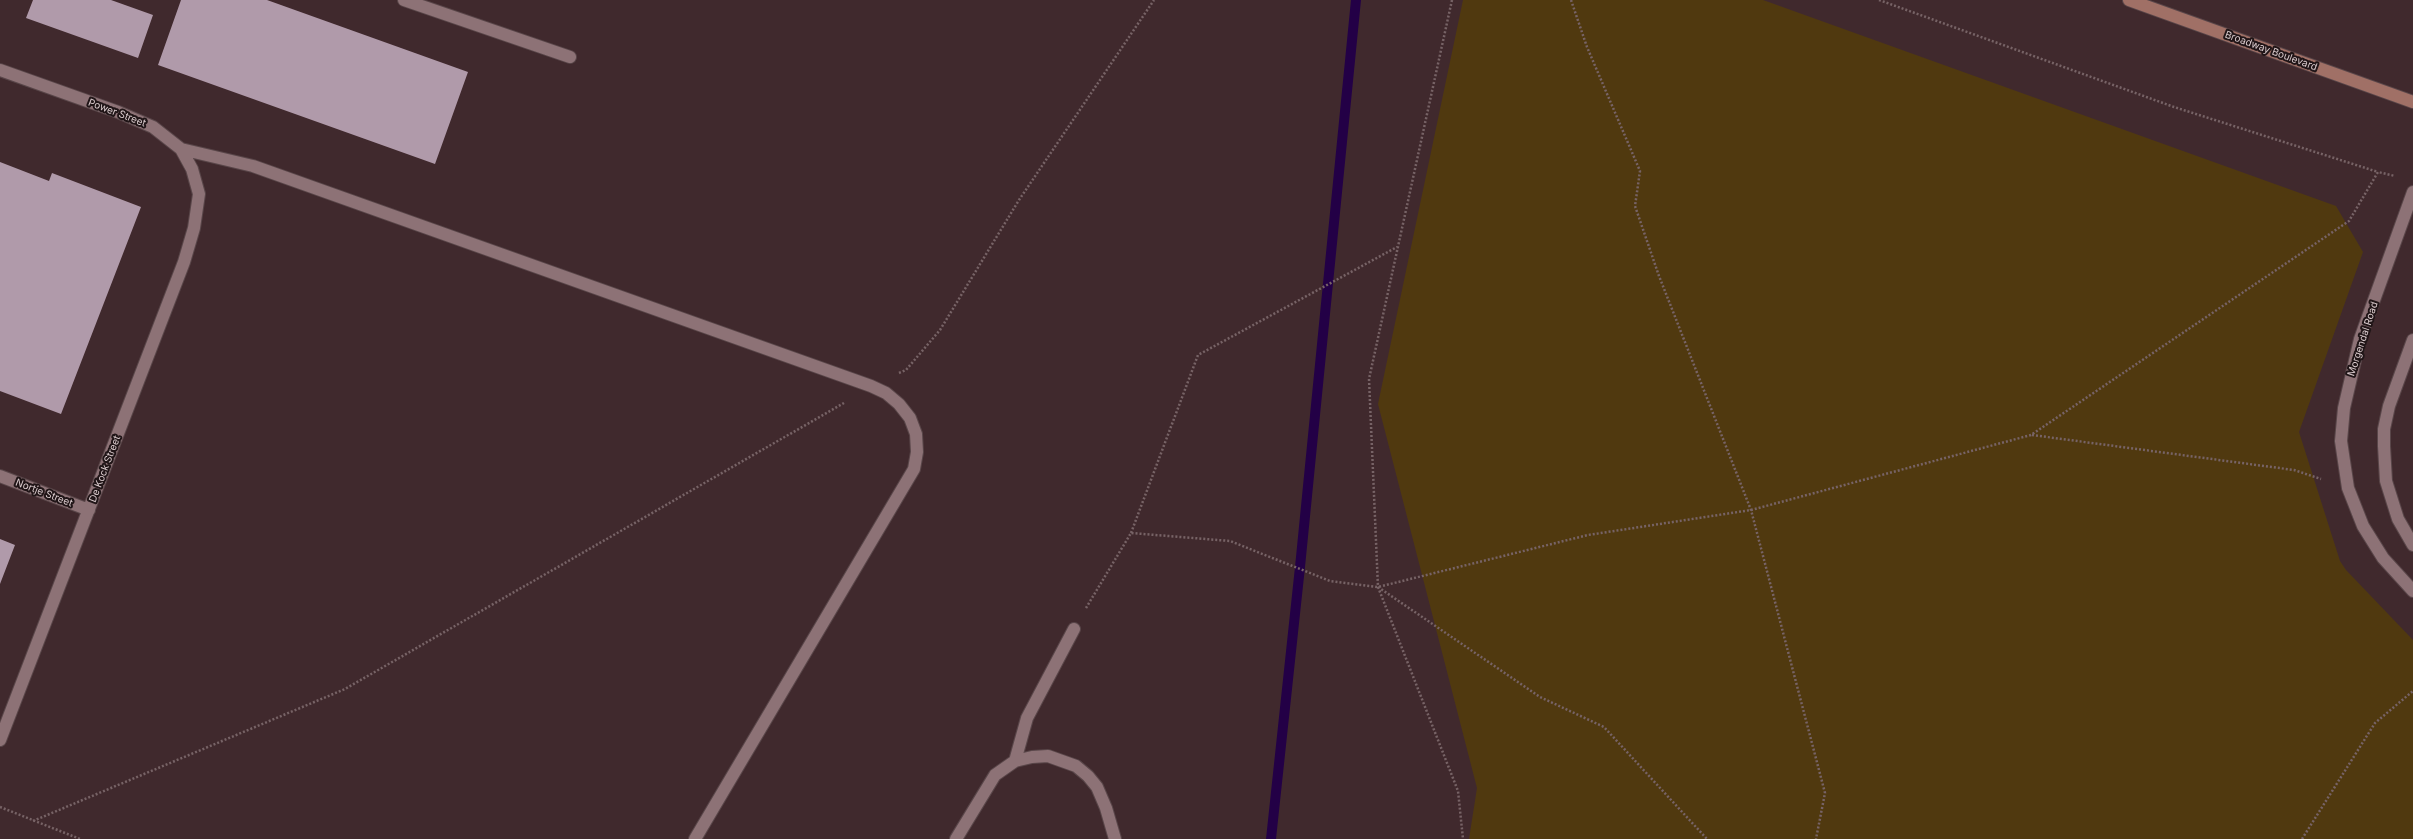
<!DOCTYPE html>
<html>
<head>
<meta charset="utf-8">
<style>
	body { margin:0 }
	canvas { display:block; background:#40292d }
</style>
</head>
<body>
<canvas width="2413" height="839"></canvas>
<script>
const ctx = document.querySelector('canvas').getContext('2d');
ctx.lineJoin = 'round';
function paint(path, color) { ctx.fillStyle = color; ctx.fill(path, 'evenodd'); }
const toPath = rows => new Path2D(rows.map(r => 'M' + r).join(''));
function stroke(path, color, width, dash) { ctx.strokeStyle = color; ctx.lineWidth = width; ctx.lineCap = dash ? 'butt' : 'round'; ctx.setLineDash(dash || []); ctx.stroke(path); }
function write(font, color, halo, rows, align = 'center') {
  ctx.font = font + ' Inter,sans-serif'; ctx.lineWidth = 4; ctx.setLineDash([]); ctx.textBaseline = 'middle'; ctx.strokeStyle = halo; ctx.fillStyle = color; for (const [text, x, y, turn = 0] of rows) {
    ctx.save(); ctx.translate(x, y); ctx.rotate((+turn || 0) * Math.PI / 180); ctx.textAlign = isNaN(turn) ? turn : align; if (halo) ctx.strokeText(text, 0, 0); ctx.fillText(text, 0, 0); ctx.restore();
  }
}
paint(toPath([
	[1463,0,1763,0,2336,206,2363,252,2299,432,2340,561,2346,570,2413,640,2413,839,1469,839,1477,788,1378,404]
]), '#50390f');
stroke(toPath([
	[1271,839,1300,567,1356,0]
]), '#230046', 10);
paint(toPath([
	[33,0,111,0,153,15,138,58,26,18],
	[181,0,267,0,468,72,435,164,158,65],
	[0,162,49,181,52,173,141,207,61,414,0,391],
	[0,539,15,545,0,584]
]), '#b09aaa');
const lane = toPath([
	[404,0,570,57]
]);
const street = toPath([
	[0,70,118,112,153,127,181,149,192,169,199,194,194,228,184,262,0,740],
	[181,149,253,166,871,386,886,393,899,404,910,418,916,434,917,452,914,469,695,839],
	[2413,192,2360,339,2344,408,2341,441,2348,488,2363,526,2383,558,2413,591],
	[2413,340,2389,406,2384,429,2384,446,2386,481,2398,519,2413,545],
	[0,476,89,510],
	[1015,761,1027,718,1074,629],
	[956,839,995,775,1015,761,1032,757,1048,756,1076,766,1088,776,1097,787,1106,808,1115,839]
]);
const secondary = toPath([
	[2129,0,2413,102]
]);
stroke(lane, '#594649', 14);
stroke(street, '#594649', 14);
stroke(secondary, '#594649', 14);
stroke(toPath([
	[1452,0,1369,379,1378,587,1458,791,1463,839],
	[1571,0,1587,47,1640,171,1635,206,1659,276,1751,510,1825,793,1816,839],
	[1879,0,2174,107,2378,172],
	[899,373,906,370,940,330,1019,200,1154,0],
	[2032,435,2294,470,2321,479],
	[1131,533,1198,355,1397,247],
	[1378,587,1540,697,1604,727,1707,839],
	[1086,608,1131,533,1230,541,1330,581,1378,587,1588,535,1751,510,2031,435,2349,221,2378,172,2395,176],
	[0,807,80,839],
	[33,821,345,689,844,403],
	[2302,839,2375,723,2413,691]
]), '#776366', 2.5, [2, 2]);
stroke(lane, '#8d7276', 12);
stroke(street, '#8d7276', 12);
stroke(secondary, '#a07066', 12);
write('10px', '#dccdcf', '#201517', [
	["Broadway Boulevard",2271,51,20],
	["Power Street",117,113,21],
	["Morgendal Road",2363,339,-72],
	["De Kock Street",105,469,-69],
	["Nortje Street",44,493,21]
]);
</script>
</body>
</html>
